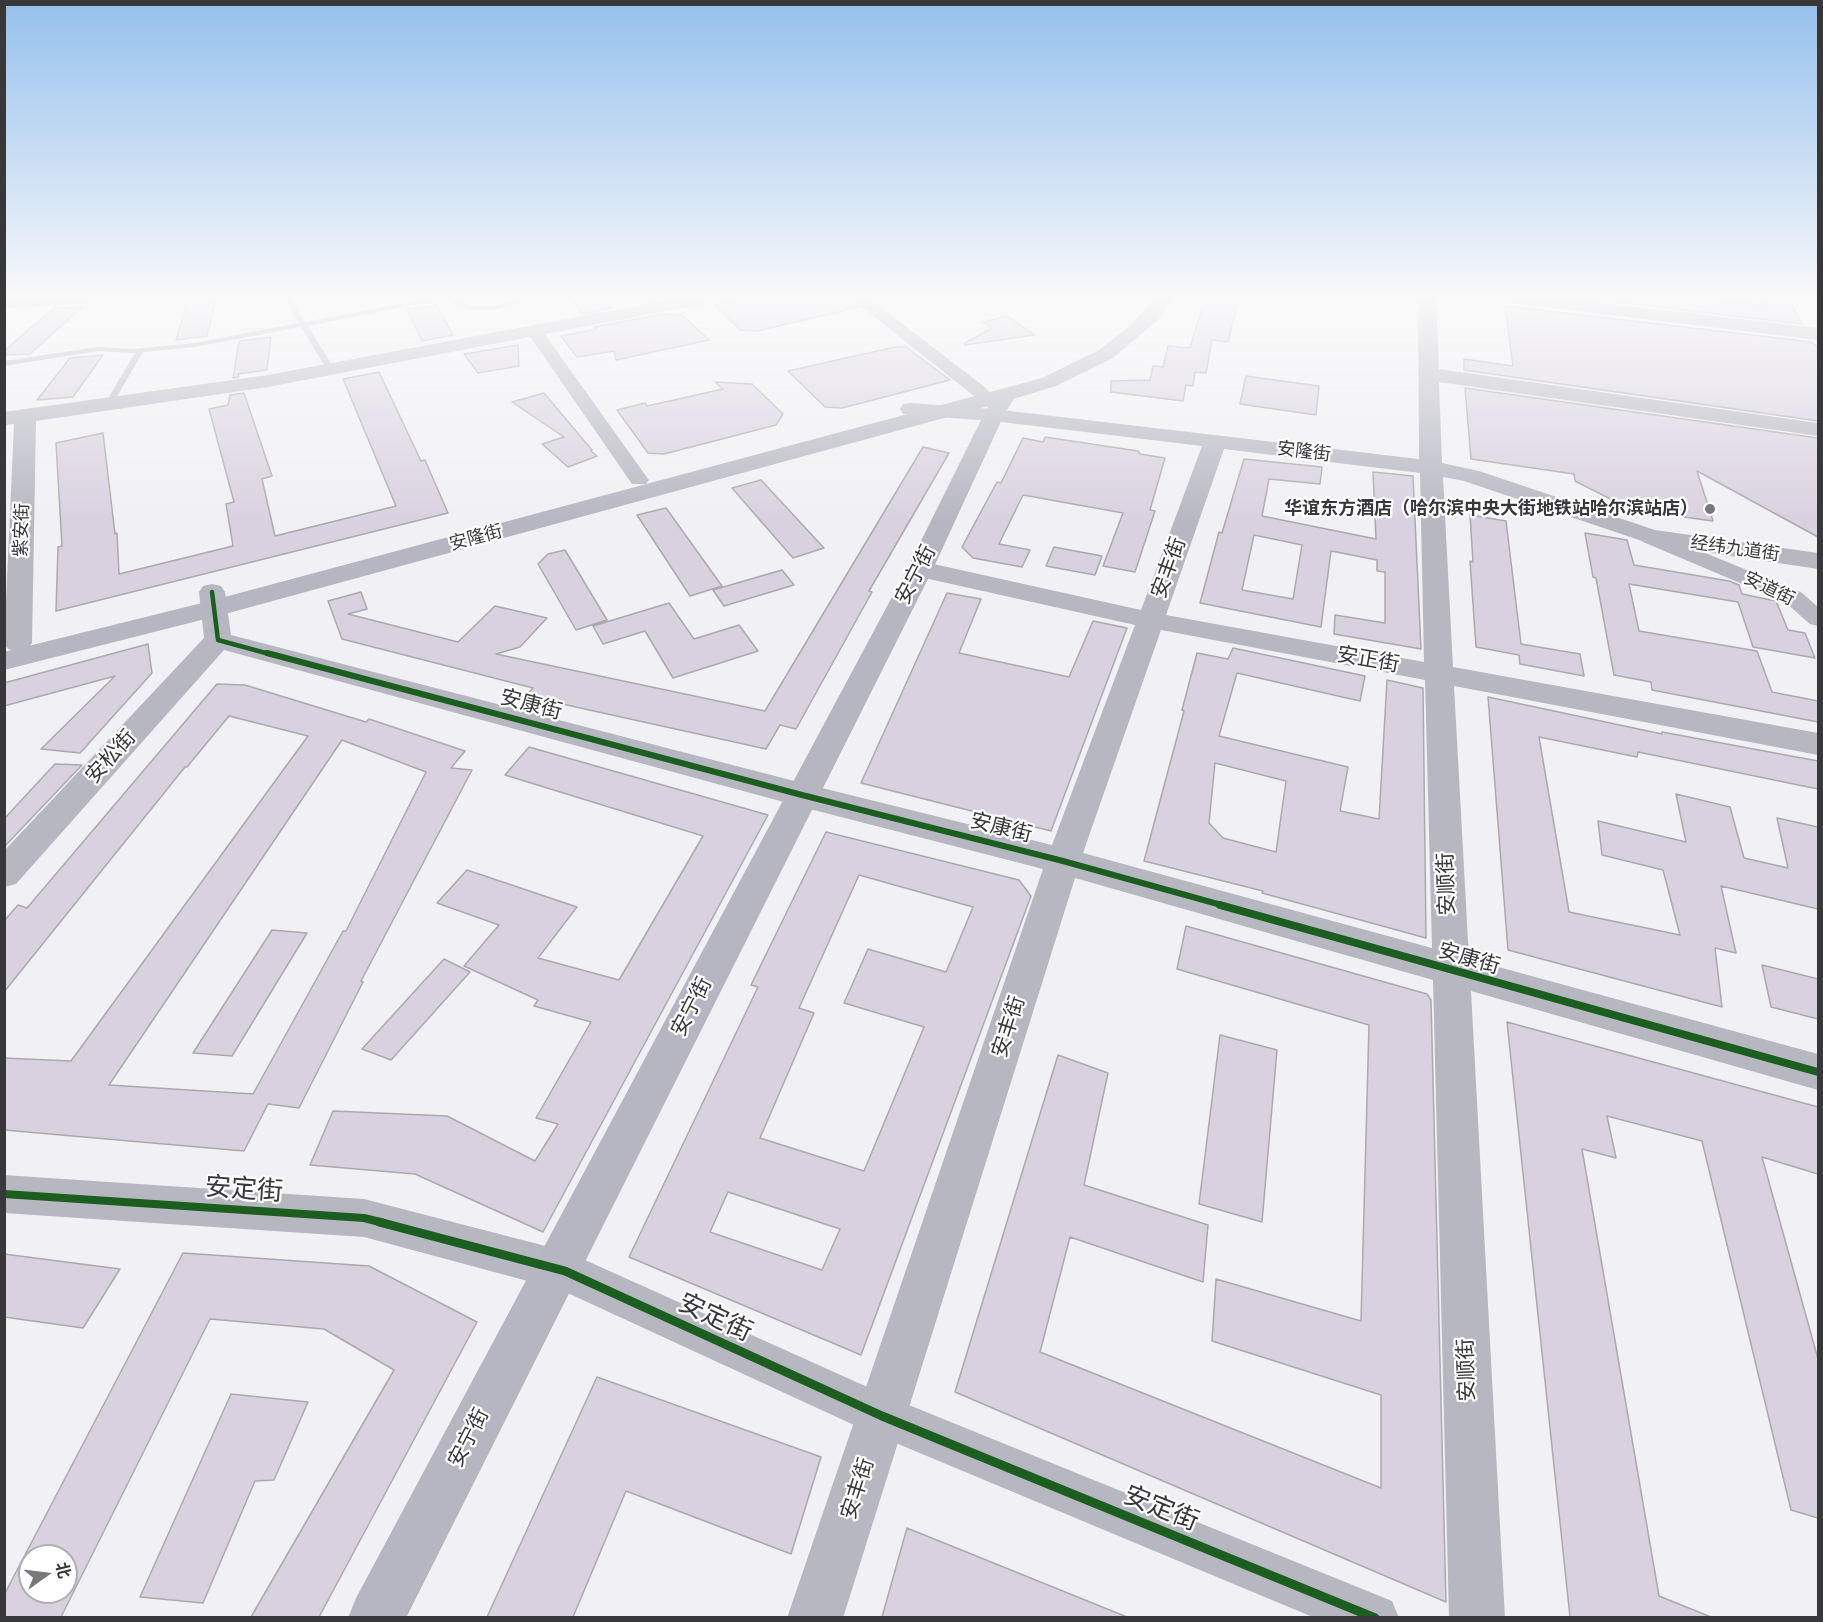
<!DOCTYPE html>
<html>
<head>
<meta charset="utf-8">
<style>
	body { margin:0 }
	#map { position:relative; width:1823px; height:1622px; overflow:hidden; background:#f1f1f5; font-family:"PT Sans","Noto Sans SC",sans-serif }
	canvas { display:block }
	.frame { position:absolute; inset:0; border:6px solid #38383b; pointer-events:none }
	.north { position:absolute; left:18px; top:1544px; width:60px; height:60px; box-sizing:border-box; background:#fff; border:2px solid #afafb1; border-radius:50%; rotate:76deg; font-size:16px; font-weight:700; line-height:24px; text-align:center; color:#38383b }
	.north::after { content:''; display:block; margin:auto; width:21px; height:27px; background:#79797c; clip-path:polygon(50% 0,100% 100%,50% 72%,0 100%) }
</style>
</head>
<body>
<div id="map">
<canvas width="1823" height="1622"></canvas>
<div class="frame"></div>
<div class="north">北</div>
</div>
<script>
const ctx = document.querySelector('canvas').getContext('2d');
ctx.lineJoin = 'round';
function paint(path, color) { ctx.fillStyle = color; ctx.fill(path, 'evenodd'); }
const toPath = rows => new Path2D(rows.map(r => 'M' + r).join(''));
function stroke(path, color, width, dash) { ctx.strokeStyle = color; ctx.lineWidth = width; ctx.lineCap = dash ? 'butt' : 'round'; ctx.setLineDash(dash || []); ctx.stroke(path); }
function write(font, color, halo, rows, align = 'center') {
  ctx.font = font + ' "PT Sans","Noto Sans SC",sans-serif'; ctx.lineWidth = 4.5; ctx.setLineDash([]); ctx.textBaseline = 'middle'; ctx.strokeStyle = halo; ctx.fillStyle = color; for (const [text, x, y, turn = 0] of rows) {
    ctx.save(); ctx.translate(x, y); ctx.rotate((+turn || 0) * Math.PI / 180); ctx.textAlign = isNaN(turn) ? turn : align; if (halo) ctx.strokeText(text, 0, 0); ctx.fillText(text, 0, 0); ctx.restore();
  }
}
const building = toPath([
	[217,295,207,336,176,340,188,299,217,295],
	[568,295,601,295,612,308,583,314,568,295],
	[759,295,845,295,859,307,757,331,740,330,715,305,759,295],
	[1206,295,1240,295,1228,342,1212,340,1206,373,1195,372,1193,386,1186,385,1183,401,1111,392,1111,381,1150,380,1153,366,1163,367,1168,346,1190,348,1206,295],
	[1556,295,1674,295,1762,305,1756,295,1788,298,1802,324,1556,295],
	[437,305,453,335,422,341,407,309,437,305],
	[1505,306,1812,342,1818,348,1818,421,1464,370,1464,359,1513,366,1505,306],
	[82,307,30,354,4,355,4,351,54,308,82,307],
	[663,314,682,315,709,340,616,360,614,351,577,357,561,336,596,329,594,327,663,314],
	[1007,316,1035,335,965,345,965,343,992,328,983,322,1007,316],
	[271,337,267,370,238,374,239,377,233,378,239,341,271,337],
	[518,345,519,366,478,373,464,354,518,345],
	[895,347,906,347,950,380,842,408,825,407,788,371,895,347],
	[103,355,73,397,37,400,70,358,103,355],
	[379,372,421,461,425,460,448,513,56,611,58,547,62,546,56,443,103,433,115,534,117,533,119,574,233,546,226,504,234,502,209,409,228,405,230,395,244,393,272,476,262,479,275,536,396,506,343,379,379,372],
	[1246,376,1319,386,1316,415,1240,404,1246,376],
	[715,382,752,384,783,414,776,425,664,454,648,453,617,410,645,403,647,406,723,389,715,382],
	[1465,388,1818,438,1818,537,1697,471,1713,521,1632,510,1575,481,1574,474,1471,459,1465,388],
	[544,393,592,450,591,451,597,456,568,467,542,444,564,437,512,402,544,393],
	[1045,437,1138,451,1140,454,1165,458,1150,510,1155,511,1135,572,1103,566,1123,513,1023,495,999,544,1030,550,1022,567,973,558,962,547,997,482,1001,483,1023,438,1043,442,1045,437],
	[923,447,949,453,869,591,872,592,796,729,780,725,766,749,526,696,533,688,342,639,328,601,361,592,367,609,348,614,458,642,495,606,547,618,520,647,496,654,765,711,923,447],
	[1244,459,1322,467,1320,484,1269,479,1262,516,1376,539,1373,472,1413,476,1421,649,1334,634,1335,615,1385,623,1385,572,1377,571,1377,560,1331,551,1321,627,1200,603,1219,532,1222,533,1244,459],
	[1254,535,1302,545,1293,599,1242,590,1254,535],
	[761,480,824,548,793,558,732,488,761,480],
	[666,508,722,586,690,596,637,515,666,508],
	[1470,515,1506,521,1521,644,1580,654,1584,676,1520,664,1519,655,1476,647,1470,561,1473,562,1470,515],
	[1585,533,1627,540,1634,565,1729,581,1739,585,1742,594,1776,601,1788,630,1805,633,1815,658,1753,647,1738,602,1629,584,1639,631,1757,651,1772,692,1818,701,1818,722,1652,690,1651,682,1614,675,1596,578,1593,577,1585,533],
	[1054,547,1102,556,1095,575,1046,566,1054,547],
	[565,550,607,620,576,630,538,564,548,554,565,550],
	[782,570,794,585,724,606,713,590,782,570],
	[947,593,981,599,959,653,1069,677,1093,621,1127,628,1051,831,861,783,947,593],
	[669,603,694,639,739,625,758,651,673,678,645,631,603,644,593,626,669,603],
	[148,644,152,673,80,753,41,749,115,676,4,706,4,683,148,644],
	[1233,648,1365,676,1360,701,1237,673,1219,736,1348,767,1340,811,1379,819,1387,680,1423,688,1426,938,1262,893,1263,891,1144,861,1184,711,1182,710,1197,653,1228,659,1233,648],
	[1215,763,1286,781,1276,852,1223,838,1209,823,1215,763],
	[217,684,245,685,366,722,369,719,465,751,451,768,472,770,361,981,363,982,299,1108,268,1104,244,1151,4,1130,4,1058,71,1061,308,736,229,716,187,767,185,767,4,992,4,921,18,905,27,908,217,684],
	[342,740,426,772,346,931,343,931,253,1094,109,1085,342,740],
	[1488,697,1662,734,1662,732,1818,761,1818,789,1638,752,1637,757,1539,737,1569,912,1680,935,1663,870,1602,855,1598,821,1686,842,1676,794,1730,807,1744,858,1788,868,1777,818,1818,827,1818,909,1721,886,1736,953,1715,948,1722,1007,1508,950,1488,697],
	[529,747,768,815,543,1232,415,1174,310,1165,333,1111,447,1116,535,1161,558,1124,536,1118,591,1022,534,1006,538,1000,464,966,499,925,437,903,467,870,577,907,538,958,619,980,703,836,505,775,529,747],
	[55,764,82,765,4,847,4,819,55,764],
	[826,832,1019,880,1031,896,861,1355,629,1257,758,987,751,985,826,832],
	[859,875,973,907,946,972,868,949,844,1003,924,1027,864,1171,760,1138,814,1013,799,1008,859,875],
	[728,1192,840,1229,822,1270,710,1232,728,1192],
	[1186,926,1427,994,1431,1000,1446,1602,955,1392,1058,1055,1108,1073,1084,1185,1208,1225,1203,1282,1070,1237,1040,1352,1381,1488,1381,1395,1212,1341,1216,1279,1361,1321,1369,1025,1177,969,1186,926],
	[272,930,307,933,232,1056,193,1053,272,930],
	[444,959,470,972,391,1060,362,1049,444,959],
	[1762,965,1818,979,1818,1019,1771,1007,1762,965],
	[1507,1022,1818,1107,1818,1174,1762,1157,1818,1359,1818,1518,1791,1510,1702,1141,1607,1116,1616,1158,1582,1149,1659,1596,1711,1617,1570,1617,1507,1022],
	[1220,1035,1277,1050,1262,1222,1199,1204,1220,1035],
	[183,1253,369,1266,477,1322,319,1617,251,1617,394,1370,324,1329,210,1319,61,1617,4,1617,4,1595,183,1253],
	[30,1556,66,1556,66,1592,30,1592,30,1556],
	[4,1254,120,1269,83,1328,4,1317,4,1254],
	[597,1377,821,1457,791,1554,626,1491,573,1617,487,1617,597,1377],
	[231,1394,308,1402,274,1480,255,1481,203,1603,140,1597,231,1394],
	[907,1528,1127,1617,882,1617,907,1528]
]);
paint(building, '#d9d1e0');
stroke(building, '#aaa9ac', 1.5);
paint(toPath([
	[281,295,289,295,305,322,414,301,450,297,471,306,493,306,532,295,538,297,493,310,470,310,449,301,414,305,308,326,335,370,331,372,327,370,301,327,195,347,143,352,112,405,108,408,104,405,135,353,98,351,4,366,4,361,98,347,133,349,195,343,298,323,281,295]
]), '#b6b7c1');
paint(toPath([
	[847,295,865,295,986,388,989,392,986,396,974,396,847,295],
	[535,327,541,329,646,476,649,480,646,484,632,484,527,332,535,327],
	[1651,531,1801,592,1818,607,1818,626,1810,624,1785,602,1643,542,1640,537,1643,532,1651,531],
	[4,1175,364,1199,565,1251,894,1399,1392,1601,1399,1618,1315,1618,867,1431,561,1290,364,1237,4,1213,4,1175]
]), '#b6b7c1');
paint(toPath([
	[49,295,165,295,162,299,156,300,4,308,4,298,49,295],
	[694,295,733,295,730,299,724,300,268,387,36,421,32,643,28,649,18,652,8,649,4,644,14,424,4,425,4,412,268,375,694,295],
	[1418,295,1436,295,1439,369,1818,423,1818,436,1439,382,1442,463,1479,471,1655,530,1818,553,1818,569,1651,544,1464,481,1443,477,1453,667,1818,733,1818,755,1454,686,1469,959,1818,1054,1818,1090,1471,991,1505,1618,1449,1618,1433,980,1075,878,843,1618,787,1618,1043,869,802,807,224,650,16,884,4,887,4,851,204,638,199,592,203,586,212,584,221,586,225,592,231,635,802,783,1052,845,1135,625,920,577,911,574,907,569,911,564,920,561,1141,610,1202,446,993,421,911,415,903,414,900,409,903,404,911,403,993,409,1419,459,1418,295],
	[1224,449,1420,473,1424,662,1166,615,1224,449],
	[1161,630,1425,680,1432,948,1083,853,1161,630]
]), '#b6b7c1');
paint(toPath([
	[1157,295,1175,295,1158,320,1113,358,1056,386,1014,399,1004,415,933,569,406,1618,348,1618,356,1598,907,569,988,406,225,614,4,670,4,652,206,602,1042,378,1099,350,1131,325,1157,295],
	[1478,295,1535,295,1818,328,1818,340,1487,300,1481,299,1478,295]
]), '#b5b6c1');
stroke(toPath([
	[212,592,218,640,273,655]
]), '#1b5e20', 4.5);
stroke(toPath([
	[267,653,802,795,1063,861,1225,906]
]), '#1b5e20', 6);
stroke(toPath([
	[1220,905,1818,1072],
	[4,1194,364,1218,384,1223]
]), '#1b5e20', 8);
stroke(toPath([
	[379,1222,565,1271,882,1416,1375,1618]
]), '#1b5e20', 9);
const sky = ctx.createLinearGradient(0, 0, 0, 522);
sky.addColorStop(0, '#94c0ed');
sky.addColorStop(0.57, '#f9f9fa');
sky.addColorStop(1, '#f9f9fa00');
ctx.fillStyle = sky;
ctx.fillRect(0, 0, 1823, 522);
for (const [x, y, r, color] of [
	[1710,509,6,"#79797c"]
]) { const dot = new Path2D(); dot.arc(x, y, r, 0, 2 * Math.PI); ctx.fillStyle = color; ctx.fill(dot); stroke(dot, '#fff', 2); }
write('18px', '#38383b', '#fff', [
	["安隆街",1304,452,7],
	["紫安街",22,530,-88],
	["安隆街",476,538,-15],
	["经纬九道街",1735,549,8],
	["安道街",1769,589,26]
]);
write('bold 18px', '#38383b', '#fff', [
	["华谊东方酒店（哈尔滨中央大街地铁站哈尔滨站店）",1698,509]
], 'right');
write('21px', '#38383b', '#fff', [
	["安丰街",1169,568,-70],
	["安宁街",916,575,-63],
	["安正街",1368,660,10],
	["安康街",531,705,15],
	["安松街",111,757,-48],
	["安康街",1001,828,14],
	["安顺街",1447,884,-92],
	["安康街",1469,959,16],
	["安宁街",692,1007,-63],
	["安丰街",1009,1027,-72],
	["安顺街",1467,1370,-92],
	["安宁街",469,1438,-63],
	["安丰街",858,1489,-72]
]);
write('26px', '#38383b', '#fff', [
	["安定街",244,1190,4],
	["安定街",715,1318,25],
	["安定街",1161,1509,22]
]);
</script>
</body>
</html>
